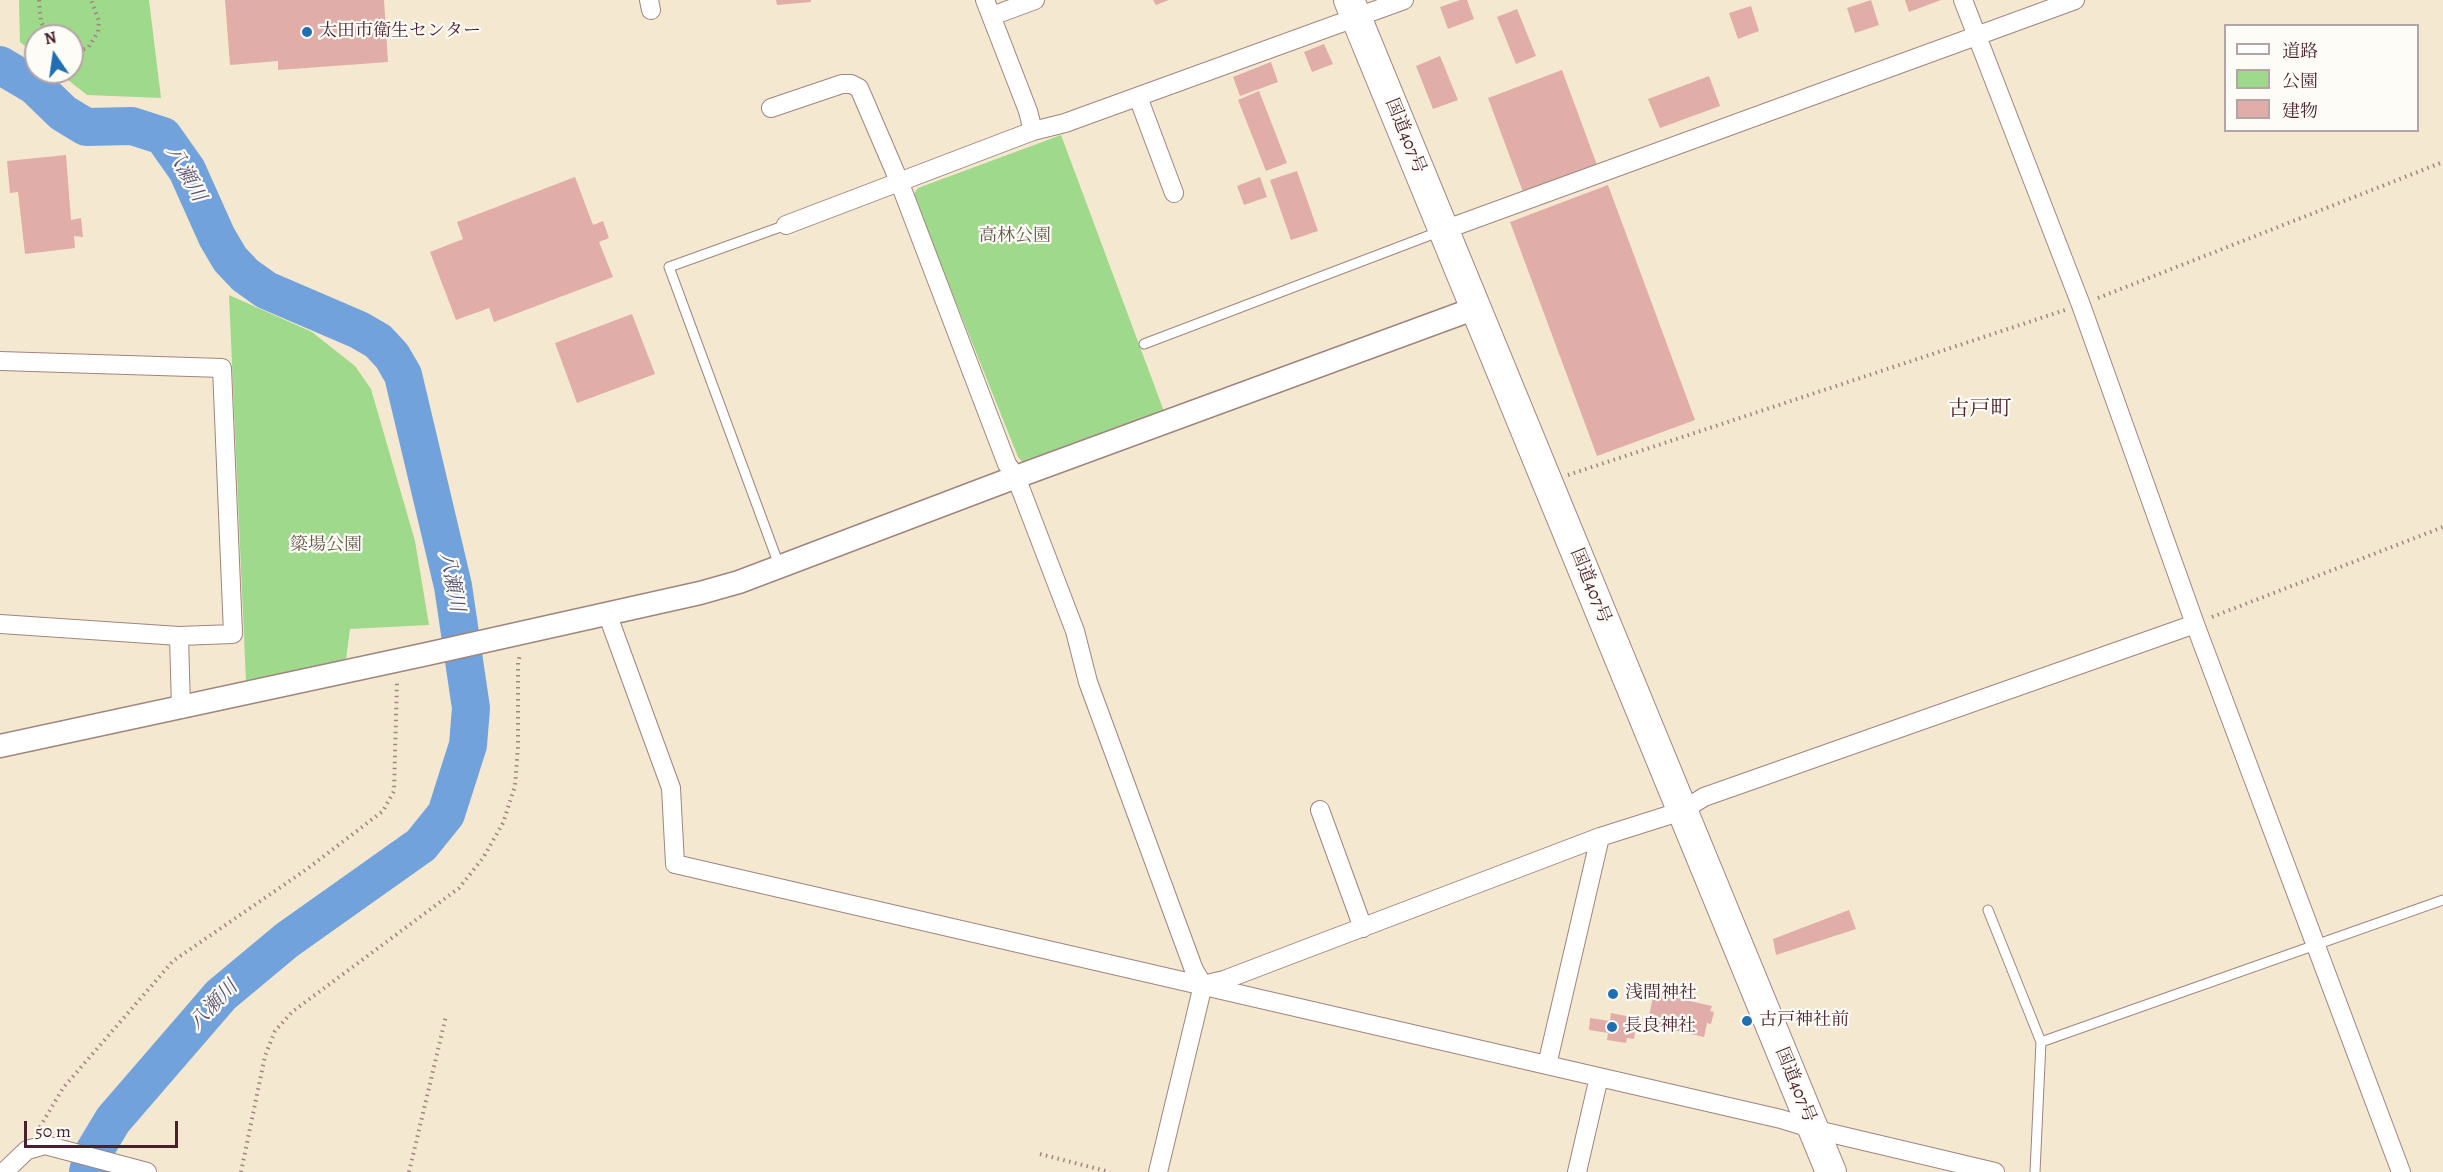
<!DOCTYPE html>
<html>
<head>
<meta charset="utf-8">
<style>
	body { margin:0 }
	#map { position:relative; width:2443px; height:1172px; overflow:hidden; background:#f5e8d1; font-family:Alegreya,"Noto Serif JP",serif }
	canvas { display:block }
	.legend { position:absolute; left:2224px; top:24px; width:195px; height:108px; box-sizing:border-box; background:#fdfcf7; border:2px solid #b5a4a5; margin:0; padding:8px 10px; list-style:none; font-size:18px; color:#4a1f2b }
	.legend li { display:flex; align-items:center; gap:12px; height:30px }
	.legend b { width:30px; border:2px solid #b5a4a5 }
	.north { position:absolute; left:24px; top:24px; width:60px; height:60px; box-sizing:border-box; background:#fdfcf7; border:2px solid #b5a4a5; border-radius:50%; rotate:347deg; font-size:16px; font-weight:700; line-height:24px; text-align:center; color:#4a1f2b }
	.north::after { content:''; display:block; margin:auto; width:21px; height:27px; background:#1f6fb2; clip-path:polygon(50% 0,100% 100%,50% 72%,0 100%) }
	.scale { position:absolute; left:24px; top:1121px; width:154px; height:27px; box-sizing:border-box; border:3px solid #4a1f2b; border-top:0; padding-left:8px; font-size:18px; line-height:21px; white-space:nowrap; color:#4a1f2b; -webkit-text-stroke:4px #fdfcf7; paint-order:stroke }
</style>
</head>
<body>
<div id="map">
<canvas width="2443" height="1172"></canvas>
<ul class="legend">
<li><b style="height:8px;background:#fff"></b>道路</li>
<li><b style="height:16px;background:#9fd98c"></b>公園</li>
<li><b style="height:16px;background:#e1ada8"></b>建物</li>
</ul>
<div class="north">N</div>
<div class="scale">50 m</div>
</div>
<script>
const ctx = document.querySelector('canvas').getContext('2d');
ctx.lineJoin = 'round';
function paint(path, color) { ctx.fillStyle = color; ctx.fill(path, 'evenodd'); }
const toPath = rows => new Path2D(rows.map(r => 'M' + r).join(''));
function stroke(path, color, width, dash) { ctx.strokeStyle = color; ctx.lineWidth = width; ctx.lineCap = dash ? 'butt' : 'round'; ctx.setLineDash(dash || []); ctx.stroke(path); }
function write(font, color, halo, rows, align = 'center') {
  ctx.font = font + ' Alegreya,"Noto Serif JP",serif'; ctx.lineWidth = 4.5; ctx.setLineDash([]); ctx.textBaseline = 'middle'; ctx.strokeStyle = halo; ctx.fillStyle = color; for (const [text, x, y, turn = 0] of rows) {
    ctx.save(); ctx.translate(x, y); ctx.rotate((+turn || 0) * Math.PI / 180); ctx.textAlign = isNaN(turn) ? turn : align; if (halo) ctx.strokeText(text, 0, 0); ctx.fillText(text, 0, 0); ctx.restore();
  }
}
paint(toPath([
	[19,0,149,0,161,98,87,95,58,72,72,72,72,36,36,36,36,55,20,42],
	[1061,135,1165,414,1024,464,1018,457,913,195,918,188],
	[229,295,312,332,355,366,371,389,415,541,429,625,350,629,346,659,246,682]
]), '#9fd98c');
stroke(toPath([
	[0,65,35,86,63,113,86,127,132,126,163,136,187,170,217,237,230,259,245,275,266,290,359,330,378,341,392,356,403,375,453,586,471,708,468,745,446,814,421,845,287,940,221,995,113,1120,92,1155,88,1172]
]), '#71a2db', 38);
paint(toPath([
	[225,0,384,0,388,62,278,70,278,61,230,65],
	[776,0,811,0,811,2,777,5],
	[1153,0,1169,0,1156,5],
	[1460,0,1467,0,1474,19,1448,29,1440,7],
	[1871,0,1879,25,1855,33,1847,8],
	[1905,0,1941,0,1909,12],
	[1751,6,1759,31,1738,39,1729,13],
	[1517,9,1536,56,1516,64,1497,17],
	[1324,44,1333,64,1312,72,1304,52],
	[1440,56,1458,100,1433,109,1416,66],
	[1271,62,1278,82,1240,96,1233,77],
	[1562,70,1597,165,1523,192,1488,98],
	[1709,76,1720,106,1660,128,1648,99],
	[1259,91,1287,163,1266,171,1238,100],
	[66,155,71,220,81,218,83,237,74,236,75,248,25,254,18,192,10,193,7,161],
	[1297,171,1318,231,1291,240,1270,180],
	[575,177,593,225,603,221,609,238,599,242,613,277,494,322,489,308,456,320,430,252,463,239,457,222],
	[1260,177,1267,197,1244,205,1237,186],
	[1608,185,1695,420,1597,456,1510,222],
	[632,314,655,374,577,403,555,343],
	[1849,910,1856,929,1776,955,1773,939],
	[1654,993,1712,1006,1710,1011,1714,1012,1711,1024,1707,1023,1704,1037,1657,1026,1659,1023,1648,1020],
	[1611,1013,1631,1017,1629,1023,1636,1024,1634,1039,1627,1038,1626,1043,1607,1040,1608,1033,1589,1030,1590,1018,1610,1021]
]), '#e1ada8');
const service = toPath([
	[1144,344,1441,231],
	[779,565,669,267,786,225],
	[1988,910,2041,1042,2035,1172],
	[2041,1042,2443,900]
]);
const minor = toPath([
	[649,0,651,10],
	[985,0,1028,111,1033,131],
	[1963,0,2081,305,2195,624,2401,1172],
	[992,16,1035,0],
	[1138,97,1174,193],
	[771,108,842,84,851,84,859,88,899,181,1007,464,1016,477,1075,631,1088,682,1194,970,1203,985,1158,1172],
	[786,225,1033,131,1065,123,1404,0],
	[1444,230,2075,0],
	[0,361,222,368,233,634,179,636,0,624],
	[607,613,671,788,675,864,1781,1119,1813,1129,1995,1172],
	[179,636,181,709],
	[1320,810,1363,928],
	[1207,984,1224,980,1600,837,1682,811,1704,797,2195,624],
	[1547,1065,1600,837],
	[4,1172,27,1150,45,1145,147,1172],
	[1577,1172,1599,1077]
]);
const tertiary = toPath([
	[0,746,427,654,700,593,739,582,1016,477,1476,308]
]);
const trunk = toPath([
	[1349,0,1831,1172]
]);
stroke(service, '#a0847e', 11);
stroke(minor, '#a0847e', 20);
stroke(tertiary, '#a0847e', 25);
stroke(trunk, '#a0847e', 32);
stroke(toPath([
	[39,0,41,22,48,36],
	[72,50,79,51,88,48,98,32,99,21,91,0],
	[2098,298,2443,162],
	[1568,475,2065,310],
	[2212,617,2443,527],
	[40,1127,63,1088,173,961,307,869,383,811,394,791,397,681],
	[1040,1154,1110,1172],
	[241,1172,265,1056,275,1031,292,1012,459,888,483,858,503,823,515,786,518,747,518,663,520,655],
	[409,1172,446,1016]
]), '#a0847e', 4, [1.5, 4.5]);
stroke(service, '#fff', 9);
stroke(minor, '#fff', 18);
stroke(tertiary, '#fff', 22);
stroke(trunk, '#fff', 30);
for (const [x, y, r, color] of [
	[307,32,6,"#1f6fb2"],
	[1613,994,6,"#1f6fb2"],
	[1747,1021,6,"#1f6fb2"],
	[1612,1027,6,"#1f6fb2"]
]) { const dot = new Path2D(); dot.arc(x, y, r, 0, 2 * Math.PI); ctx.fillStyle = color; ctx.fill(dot); stroke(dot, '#fdfcf7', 2); }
write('18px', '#4a1f2b', '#fdfcf7', [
	["太田市衛生センター",319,32],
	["浅間神社",1625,994],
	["古戸神社前",1759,1021],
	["長良神社",1624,1027]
], 'left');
write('18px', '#4a1f2b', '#fdfcf7', [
	["国道407号",1405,136,68],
	["国道407号",1590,586,68],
	["国道407号",1795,1085,68]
]);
write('18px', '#645748', '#fdfcf7', [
	["高林公園",1015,237],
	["簗場公園",326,546]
]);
write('italic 20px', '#5a5371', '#fdfcf7', [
	["八瀬川",185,174,61],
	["八瀬川",451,582,79],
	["八瀬川",214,1006,-46]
]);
write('21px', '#4a1f2b', '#fdfcf7', [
	["古戸町",1980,410]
]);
</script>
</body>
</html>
